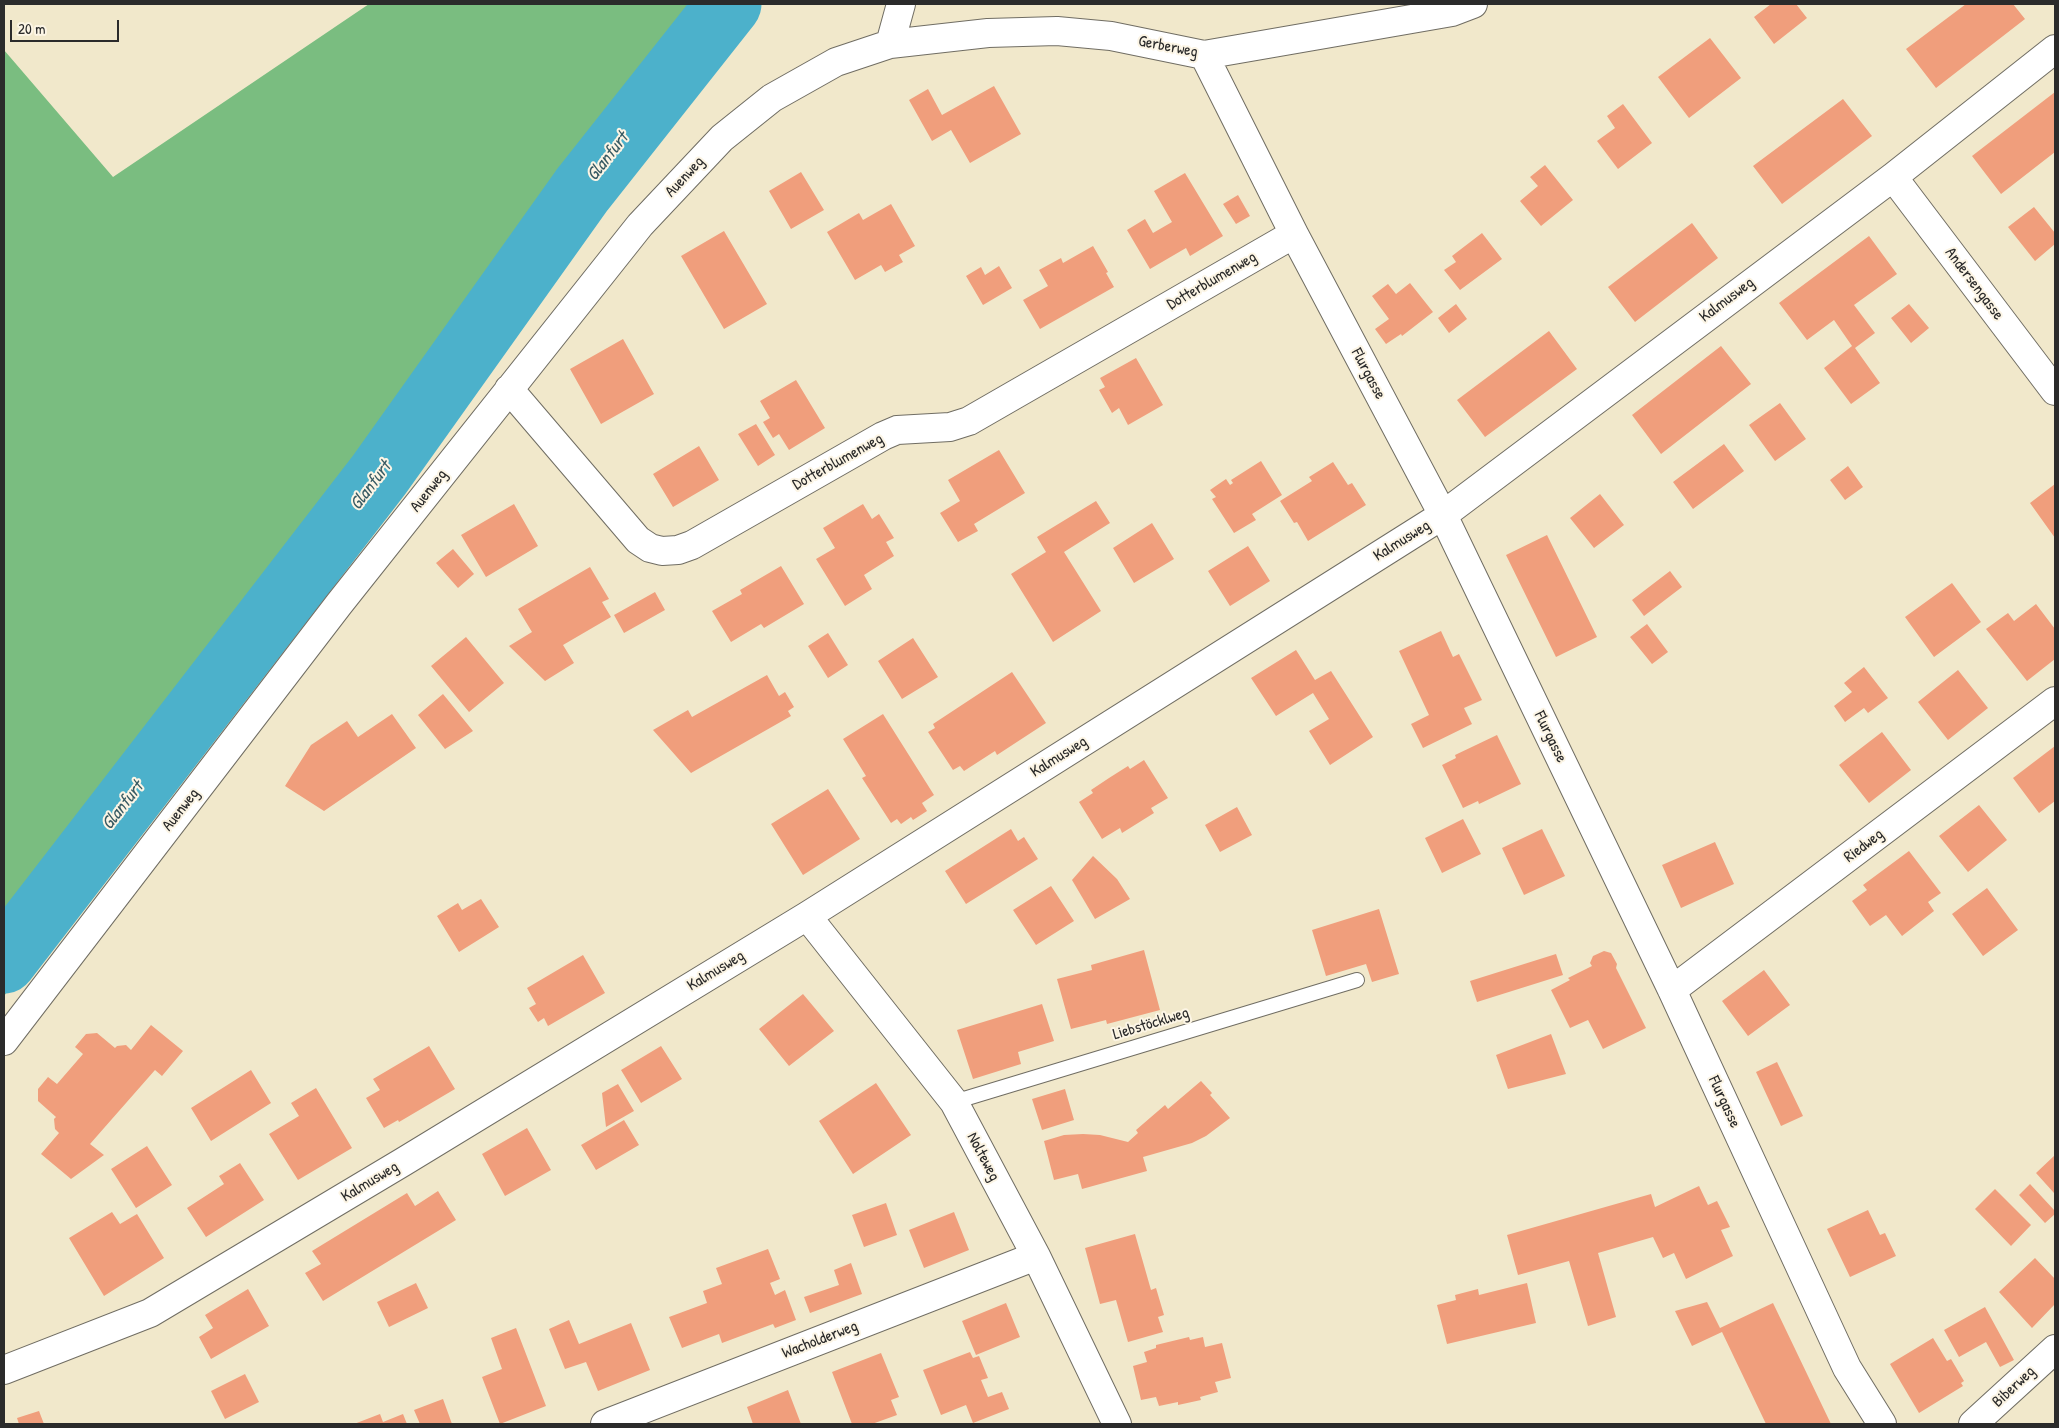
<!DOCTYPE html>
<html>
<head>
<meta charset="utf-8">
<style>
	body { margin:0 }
	#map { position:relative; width:2059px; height:1428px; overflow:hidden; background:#f1e8cb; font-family:"Patrick Hand",sans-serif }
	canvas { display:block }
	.frame { position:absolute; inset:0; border:5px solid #2b2b2b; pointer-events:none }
	.scale { position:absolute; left:10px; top:20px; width:109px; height:22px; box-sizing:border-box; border:2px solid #2b2b2b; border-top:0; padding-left:6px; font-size:15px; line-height:18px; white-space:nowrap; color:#2b2b2b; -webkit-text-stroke:4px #fcf5e5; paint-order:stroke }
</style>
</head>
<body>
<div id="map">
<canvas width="2059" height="1428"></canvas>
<div class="frame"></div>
<div class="scale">20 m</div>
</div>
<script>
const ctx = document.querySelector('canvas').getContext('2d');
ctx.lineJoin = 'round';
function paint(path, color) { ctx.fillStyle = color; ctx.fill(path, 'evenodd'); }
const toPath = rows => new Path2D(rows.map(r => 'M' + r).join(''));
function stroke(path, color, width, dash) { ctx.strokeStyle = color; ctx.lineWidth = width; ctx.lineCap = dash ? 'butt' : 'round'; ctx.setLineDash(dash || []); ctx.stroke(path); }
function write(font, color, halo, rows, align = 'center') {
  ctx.font = font + ' "Patrick Hand",sans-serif'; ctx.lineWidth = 4; ctx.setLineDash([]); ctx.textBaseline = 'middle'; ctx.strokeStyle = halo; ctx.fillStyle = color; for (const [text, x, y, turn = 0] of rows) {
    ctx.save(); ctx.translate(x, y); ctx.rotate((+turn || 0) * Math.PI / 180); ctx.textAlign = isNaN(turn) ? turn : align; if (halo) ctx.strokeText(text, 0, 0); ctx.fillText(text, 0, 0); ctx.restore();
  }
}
paint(toPath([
	[369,4,761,4,4,996,4,50,113,177]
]), '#7abd80');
stroke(toPath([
	[4,961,379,475,582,190,729,4]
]), '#4cb1cb', 65);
paint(toPath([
	[1771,4,1796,4,1807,18,1774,44,1754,17],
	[1966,4,2013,4,2025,19,1936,88,1906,49],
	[1710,38,1741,78,1689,118,1658,77],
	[994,86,1021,134,970,163,951,130,932,141,909,100,928,89,942,115],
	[2055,92,2055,152,2001,194,1972,156],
	[1843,99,1872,136,1782,204,1753,166],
	[1623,104,1652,143,1618,169,1597,141,1615,128,1607,116],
	[1545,165,1573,200,1541,226,1520,201,1538,186,1530,177],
	[801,172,824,210,791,229,769,191],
	[1185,173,1223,236,1190,256,1186,248,1150,269,1127,230,1145,219,1153,233,1172,222,1154,191],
	[1238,195,1250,216,1236,224,1223,204],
	[891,204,915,246,899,255,903,262,885,272,881,265,855,280,827,232,859,213,863,220],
	[2034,207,2055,233,2055,244,2035,261,2008,227],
	[1692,223,1718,258,1635,322,1608,287],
	[724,231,767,304,724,329,681,256],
	[1482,233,1502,259,1460,290,1444,270,1456,262,1452,256],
	[1869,236,1897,274,1854,305,1875,333,1855,348,1880,383,1851,404,1824,368,1852,346,1834,320,1807,340,1779,303],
	[1093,246,1108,272,1106,273,1114,287,1040,329,1023,300,1048,286,1039,270,1061,258,1063,263],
	[999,266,1012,288,983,305,966,276,981,267,985,275],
	[1410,283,1433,312,1402,336,1401,334,1386,344,1375,329,1389,319,1372,296,1388,284,1396,294],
	[1456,304,1467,319,1449,333,1438,318],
	[1909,304,1929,328,1911,343,1891,318],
	[1549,331,1577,369,1485,437,1457,400],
	[623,339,654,394,601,424,570,369],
	[1721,346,1751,384,1661,454,1632,415],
	[1136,358,1163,405,1128,425,1119,408,1112,413,1099,390,1105,387,1100,378],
	[796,380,825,428,789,450,779,434,773,438,763,422,770,418,760,401],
	[1780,403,1806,439,1775,461,1749,425],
	[756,424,775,455,758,466,738,434],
	[1724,444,1744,471,1693,509,1673,482],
	[699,446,719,480,673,507,653,474],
	[999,450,1025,493,974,524,978,531,958,542,940,513,960,501,948,480],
	[1261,461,1282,495,1252,514,1256,520,1234,533,1212,499,1216,497,1210,490,1226,479,1230,485,1233,483,1231,480],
	[1333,462,1348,485,1352,483,1366,505,1308,541,1297,522,1294,523,1280,501,1312,481,1309,477],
	[1848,466,1863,487,1845,500,1830,480],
	[2055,484,2055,538,2030,503],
	[1600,494,1624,525,1594,548,1570,518],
	[1096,501,1110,523,1064,552,1101,611,1053,642,1011,574,1046,552,1037,537],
	[514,504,538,546,486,577,461,535],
	[863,504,872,519,879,514,894,538,886,542,894,556,864,575,872,589,845,606,816,559,835,548,823,528],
	[1152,523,1174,559,1134,583,1113,548],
	[1547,535,1597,637,1556,657,1506,555],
	[1248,546,1270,581,1230,606,1208,571],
	[453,549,474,574,458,588,436,563],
	[781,566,804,604,764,628,761,624,731,642,712,611,742,594,740,590],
	[590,567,609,599,602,602,611,617,563,645,574,663,545,681,509,646,532,632,518,609],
	[1670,571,1682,587,1644,616,1632,600],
	[1952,583,1981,622,1934,657,1905,617],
	[655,592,665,610,624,633,614,615],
	[2036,604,2055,629,2055,659,2027,681,1986,629,2008,613,2014,621],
	[1647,624,1668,652,1652,664,1630,637],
	[1441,631,1453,657,1459,654,1482,700,1464,708,1472,724,1423,748,1411,724,1429,715,1399,651],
	[828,633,848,665,828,678,808,646],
	[466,637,504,683,469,712,431,666],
	[913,638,938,677,902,699,878,661],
	[1296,650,1315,680,1331,671,1373,737,1330,765,1309,731,1329,719,1313,693,1276,716,1251,678],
	[1864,667,1888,698,1868,713,1864,708,1845,722,1834,706,1852,692,1844,683],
	[1958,670,1988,708,1948,740,1918,702],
	[1012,672,1046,723,997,755,995,751,964,771,960,766,953,770,928,732,935,728,933,724],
	[767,675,779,696,785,692,794,707,788,711,791,716,691,773,653,730,688,710,692,717],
	[443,694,473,731,445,749,418,715],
	[392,714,416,748,324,811,285,786,311,745,347,721,358,737],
	[883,714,934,795,922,803,927,811,913,820,911,817,901,824,897,819,891,823,862,778,866,776,843,739],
	[1882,732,1911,770,1869,803,1839,765],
	[1497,735,1521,784,1479,804,1478,801,1463,808,1442,765,1456,758,1455,755],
	[2055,746,2055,801,2039,813,2013,778],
	[1144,760,1168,798,1151,808,1154,813,1122,833,1120,828,1102,839,1079,802,1093,793,1091,790,1109,778,1128,766,1130,769],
	[828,789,860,839,803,875,771,824],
	[1979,805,2007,840,1968,872,1939,836],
	[1237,807,1252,835,1220,852,1205,825],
	[1463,819,1481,854,1442,873,1425,838],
	[1011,829,1018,841,1024,837,1038,859,966,904,945,871],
	[1542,829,1565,876,1524,895,1502,848],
	[1715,842,1734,884,1681,908,1662,865],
	[1909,851,1941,893,1928,902,1934,911,1902,936,1886,915,1870,926,1852,901,1867,890,1863,885],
	[1093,856,1117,879,1130,899,1095,919,1072,880],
	[1051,886,1074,921,1036,945,1013,910],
	[1987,888,2018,930,1983,956,1952,914],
	[481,899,499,927,459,952,437,916,458,903,462,910],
	[1379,909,1399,974,1372,982,1366,964,1326,976,1312,930],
	[1144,950,1160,1010,1107,1024,1106,1020,1071,1029,1057,979,1092,970,1091,965],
	[1604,951,1611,953,1617,964,1616,968,1646,1028,1603,1049,1588,1020,1570,1028,1551,990,1570,980,1568,978,1592,966,1590,963,1593,956],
	[1556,954,1563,975,1477,1002,1470,981],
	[583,955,605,993,548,1026,544,1018,538,1022,529,1008,536,1004,527,988],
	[1764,970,1790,1005,1748,1036,1722,1001],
	[803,994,834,1031,789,1066,759,1029],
	[1042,1004,1054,1041,1018,1052,1021,1064,973,1079,957,1030],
	[151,1025,183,1051,162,1076,155,1070,90,1144,104,1155,71,1179,41,1154,59,1133,55,1129,54,1119,56,1117,38,1101,38,1089,48,1077,57,1084,83,1054,75,1047,86,1034,97,1033,115,1048,117,1046,126,1045,131,1050],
	[1551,1034,1566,1074,1508,1089,1496,1055],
	[429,1046,455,1089,399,1122,398,1120,384,1128,366,1098,380,1090,373,1079],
	[661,1046,682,1079,641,1103,621,1070],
	[1777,1062,1803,1116,1781,1126,1756,1072],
	[251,1070,271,1103,211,1141,191,1108],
	[1201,1081,1212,1093,1210,1095,1230,1118,1206,1136,1192,1143,1143,1157,1147,1171,1082,1189,1078,1174,1054,1180,1044,1141,1064,1135,1083,1134,1100,1135,1128,1142,1138,1133,1136,1130,1165,1105,1168,1109],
	[876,1083,911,1135,853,1174,819,1121],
	[618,1084,634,1111,606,1127,602,1093],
	[316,1088,352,1148,298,1180,269,1134,299,1116,291,1103],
	[1065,1089,1074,1120,1042,1130,1032,1099],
	[624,1120,639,1145,596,1170,581,1145],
	[527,1128,551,1170,505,1196,482,1154],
	[147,1146,172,1185,136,1208,111,1169],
	[2055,1155,2055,1191,2054,1193,2036,1173],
	[240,1163,264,1200,206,1237,187,1208,224,1184,219,1176],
	[2030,1184,2055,1211,2055,1214,2045,1223,2019,1195],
	[1699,1186,1708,1205,1717,1201,1730,1227,1721,1230,1733,1256,1686,1279,1674,1253,1663,1258,1653,1237,1598,1253,1616,1317,1588,1326,1569,1261,1518,1275,1507,1235,1651,1194,1655,1207],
	[1995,1189,2031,1225,2011,1246,1975,1209],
	[438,1191,456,1220,323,1301,305,1273,321,1264,312,1251,407,1193,415,1206],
	[886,1203,897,1235,864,1247,852,1215],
	[1868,1210,1880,1235,1885,1233,1896,1256,1850,1277,1827,1229],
	[112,1212,120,1224,137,1214,164,1258,104,1296,69,1238],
	[954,1212,969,1250,924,1268,909,1230],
	[1135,1234,1151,1290,1156,1288,1164,1315,1158,1317,1163,1332,1128,1342,1116,1300,1100,1304,1085,1248],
	[768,1249,780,1279,770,1283,775,1295,785,1290,796,1320,775,1328,773,1324,722,1343,719,1334,682,1348,669,1317,707,1303,703,1291,722,1284,716,1268],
	[2035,1258,2055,1279,2055,1304,2032,1328,1999,1292],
	[851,1263,862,1294,810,1313,804,1297,839,1285,834,1270],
	[416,1283,428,1308,389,1327,377,1302],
	[1527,1283,1536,1323,1447,1344,1437,1305,1456,1300,1455,1295,1478,1289,1479,1295],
	[248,1289,269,1326,211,1359,199,1337,213,1328,205,1315],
	[1707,1302,1720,1328,1773,1303,1831,1424,1766,1424,1722,1332,1692,1346,1675,1311],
	[1006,1303,1020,1337,976,1355,962,1321],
	[1985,1307,2014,1360,2000,1367,1986,1342,1959,1357,1944,1330],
	[569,1320,579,1344,631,1323,650,1370,598,1391,586,1362,565,1369,549,1329],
	[516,1328,546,1406,500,1424,482,1377,502,1369,491,1338],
	[1189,1337,1190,1340,1203,1337,1205,1347,1222,1343,1231,1378,1215,1382,1218,1392,1200,1397,1201,1400,1178,1405,1178,1402,1159,1406,1156,1397,1141,1400,1133,1366,1147,1362,1144,1352,1156,1348,1156,1345],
	[1933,1338,1947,1361,1951,1359,1964,1381,1961,1383,1963,1386,1919,1413,1890,1364],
	[970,1352,973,1358,979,1356,988,1378,981,1380,988,1397,1002,1392,1009,1409,973,1423,966,1405,941,1415,923,1370],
	[881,1353,899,1397,891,1400,897,1415,872,1424,852,1424,832,1372],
	[245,1374,259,1402,225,1419,211,1391],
	[788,1390,801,1424,753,1424,747,1407],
	[443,1399,452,1424,420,1424,414,1410],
	[39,1411,44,1424,19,1424,17,1418],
	[380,1414,383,1422,403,1414,407,1424,354,1424]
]), '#f09e7c');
const service = toPath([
	[954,1102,1357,980]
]);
const minor = toPath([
	[890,44,901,4],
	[1204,55,1294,234,1443,515,1672,990,1847,1368,1882,1424],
	[1893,177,2055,391],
	[509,389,638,540,650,548,662,551,678,550,692,545,883,436,897,430,950,427,969,421,1294,234],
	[807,916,954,1102,1036,1256,1117,1424],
	[1672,990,2055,701],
	[4,1041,339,604,640,225,722,138,772,98,836,62,890,44,988,33,1057,31,1111,36,1204,55,1452,12,1473,4],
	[4,1370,150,1313,403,1162,807,916,1443,515,1893,177,2055,49],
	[605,1424,1036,1256],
	[1973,1424,2055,1349]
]);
stroke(service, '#706d63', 16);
stroke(minor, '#706d63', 30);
stroke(service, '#fff', 14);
stroke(minor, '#fff', 28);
write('16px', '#2b2b2b', '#fcf5e5', [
	["Gerberweg",1168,47,11],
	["Auenweg",685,177,-47],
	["Dotterblumenweg",1212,281,-30],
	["Andersengasse",1974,284,53],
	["Kalmusweg",1727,300,-37],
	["Flurgasse",1368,374,62],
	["Dotterblumenweg",838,462,-29],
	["Auenweg",429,491,-52],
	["Kalmusweg",1402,541,-32],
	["Flurgasse",1550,737,64],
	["Kalmusweg",1059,757,-32],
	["Auenweg",181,810,-52],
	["Riedweg",1864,846,-37],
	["Kalmusweg",716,971,-31],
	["Liebstöcklweg",1151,1024,-17],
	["Flurgasse",1724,1102,65],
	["Nolteweg",983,1157,62],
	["Kalmusweg",370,1182,-31],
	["Wacholderweg",820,1340,-21],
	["Biberweg",2014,1387,-43]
]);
write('italic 18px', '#375a63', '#fcf5e5', [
	["Glanfurt",608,157,-52],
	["Glanfurt",371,486,-53],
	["Glanfurt",123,806,-52]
]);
</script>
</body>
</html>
